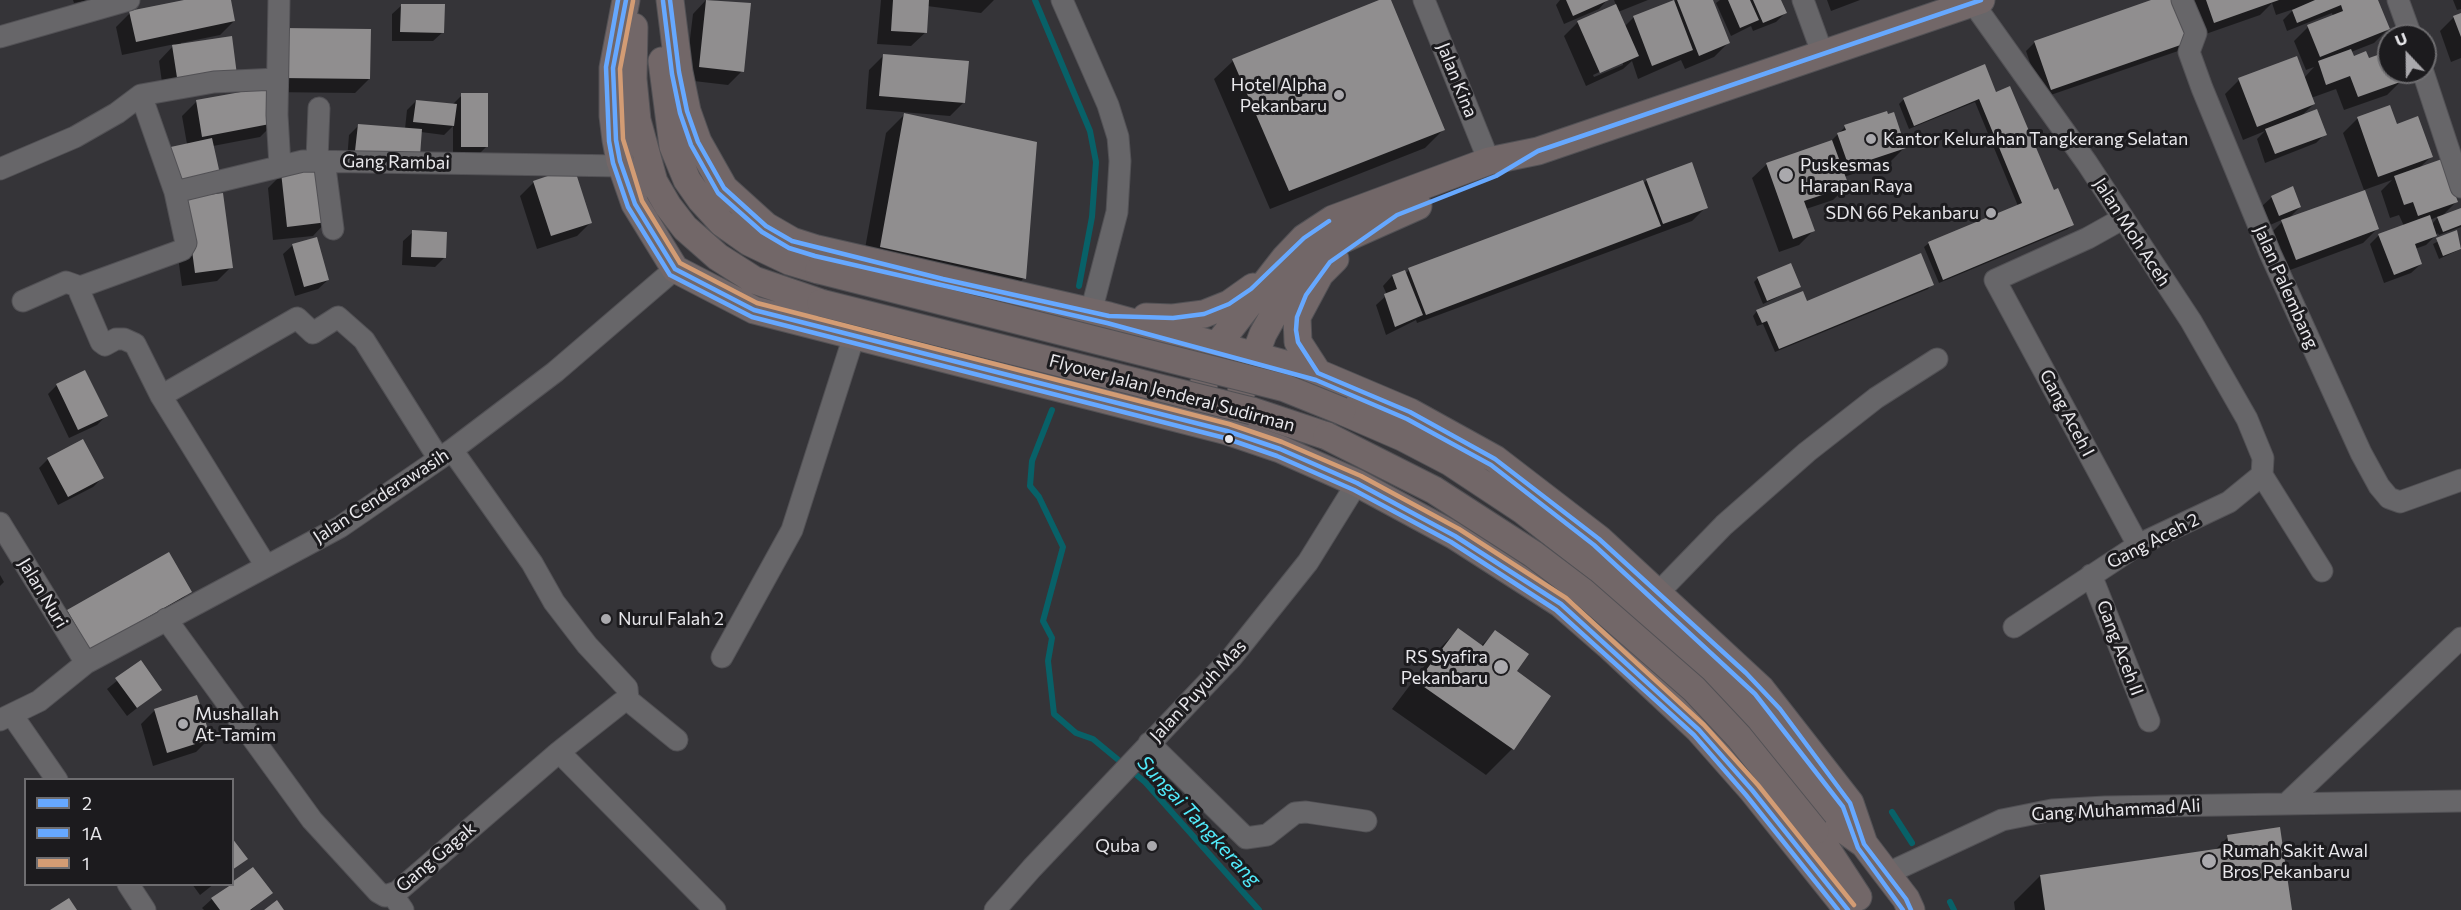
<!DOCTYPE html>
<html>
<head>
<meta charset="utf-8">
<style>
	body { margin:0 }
	#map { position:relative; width:2461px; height:910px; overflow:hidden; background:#353438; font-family:Commissioner,sans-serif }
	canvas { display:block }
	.legend { position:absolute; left:24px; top:778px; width:210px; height:108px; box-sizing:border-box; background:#1c1b1e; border:2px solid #6e6d70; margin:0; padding:8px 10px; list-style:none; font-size:18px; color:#e9e8ec }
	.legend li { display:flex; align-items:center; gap:12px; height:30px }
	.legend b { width:30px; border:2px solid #6e6d70 }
	.north { position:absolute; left:2377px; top:24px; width:60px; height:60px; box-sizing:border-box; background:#1c1b1e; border:2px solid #6e6d70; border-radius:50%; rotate:338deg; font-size:16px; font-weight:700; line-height:24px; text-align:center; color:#e9e8ec }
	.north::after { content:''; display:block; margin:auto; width:21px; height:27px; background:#aaa9ad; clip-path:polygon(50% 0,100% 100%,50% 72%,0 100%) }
</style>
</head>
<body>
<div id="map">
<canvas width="2461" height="910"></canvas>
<ul class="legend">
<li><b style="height:8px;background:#66a8ff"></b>2</li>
<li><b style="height:8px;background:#66a8ff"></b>1A</li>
<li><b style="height:8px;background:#d39c74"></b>1</li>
</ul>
<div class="north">U</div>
</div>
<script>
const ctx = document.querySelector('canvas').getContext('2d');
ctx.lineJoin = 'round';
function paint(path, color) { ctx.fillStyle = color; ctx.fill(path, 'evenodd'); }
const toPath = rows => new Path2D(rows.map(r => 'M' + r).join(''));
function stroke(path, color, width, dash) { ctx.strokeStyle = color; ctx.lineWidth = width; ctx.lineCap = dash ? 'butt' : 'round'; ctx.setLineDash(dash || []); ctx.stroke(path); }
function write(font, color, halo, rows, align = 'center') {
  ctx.font = font + ' Commissioner,sans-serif'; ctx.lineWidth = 6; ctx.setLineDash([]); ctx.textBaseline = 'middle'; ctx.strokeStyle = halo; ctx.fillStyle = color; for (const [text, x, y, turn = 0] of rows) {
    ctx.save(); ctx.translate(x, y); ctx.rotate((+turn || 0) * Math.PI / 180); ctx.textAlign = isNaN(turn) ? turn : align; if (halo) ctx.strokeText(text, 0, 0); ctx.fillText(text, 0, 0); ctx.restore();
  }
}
paint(toPath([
	[73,0,88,0,74,3],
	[191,0,229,0,234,21,220,35,181,43,181,45,231,38,164,97,159,61,175,44,122,55,116,27,130,13],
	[706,0,750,4,742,71,728,85,685,80,693,14],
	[881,0,994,0,981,13,927,6,926,32,911,46,877,44],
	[1383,0,1389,0,1443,130,1425,148,1270,209,1214,79,1233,61],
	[1560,0,1607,0,1599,9,1564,24,1556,5],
	[1614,0,1648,0,1618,12,1625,26,1634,17,1676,0,1712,0,1728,43,1714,57,1685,69,1681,60,1638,79,1632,61,1623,69,1586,86,1564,36,1578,22,1616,5],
	[1623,61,1623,65,1594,77,1593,75],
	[1720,0,1779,0,1785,13,1776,22,1753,31,1751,26,1731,36,1716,3],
	[1827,0,1860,0,1831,11],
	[2155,0,2190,40,2181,50,2042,98,2026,51,2035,42],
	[2187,0,2377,0,2388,29,2374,43,2351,52,2353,58,2368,60,2389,52,2389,72,2398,72,2401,81,2387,95,2344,110,2336,89,2311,98,2314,104,2300,117,2325,134,2316,143,2265,163,2257,139,2265,131,2243,140,2225,94,2239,80,2304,78,2314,67,2306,70,2294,41,2308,27,2333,16,2332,13,2287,31,2283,20,2294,9,2276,15,2272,3,2260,15,2200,36],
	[2453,0,2461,0,2461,9,2457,10],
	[402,5,443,32,433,41,392,41,392,14],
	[2461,15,2461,58,2451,62,2440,31,2454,17],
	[268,43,369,79,355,93,268,92,274,123,260,137,213,146,187,144,182,116,196,102,268,89],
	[883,56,964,102,950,116,866,109,869,70],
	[1984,66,1996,94,2072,225,2068,229,1939,283,1924,247,1929,243,2018,206,1975,102,1909,129,1899,104,1903,100],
	[462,95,487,146,478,155,453,155,453,126,444,135,421,132,347,160,349,135,358,126,405,129,407,110,416,101,453,104],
	[2389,107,2396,126,2431,157,2419,168,2456,202,2441,217,2461,210,2461,227,2439,235,2438,233,2426,245,2415,249,2421,264,2411,273,2384,283,2370,244,2379,235,2404,226,2399,215,2390,218,2381,191,2392,180,2364,190,2343,133,2357,119],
	[2439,216,2432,224,2430,220],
	[906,113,1024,278,1006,296,862,265,886,133],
	[1845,127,1905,147,1891,161,1844,177,1847,186,1833,200,1806,209,1813,231,1799,245,1779,252,1752,178,1767,164,1831,141],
	[282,174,327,221,313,236,273,240,268,188],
	[1647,180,1706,207,1692,221,1417,323,1416,320,1386,335,1376,305,1387,295,1383,286,1392,276,1404,272,1405,274,1409,270,1643,184],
	[534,182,591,222,577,236,537,249,520,196],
	[2272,197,2300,207,2287,220,2377,229,2363,243,2282,273,2268,236,2286,218,2270,225,2262,206],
	[172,213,231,267,217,281,182,286],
	[413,232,444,258,435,267,402,265,403,241],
	[2456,232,2461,249,2439,259,2433,244],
	[293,245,328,280,318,289,295,296,283,254],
	[1758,278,1799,287,1763,304,1754,282],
	[1932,284,1928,289,1775,352,1763,324,1757,326,1753,316,1757,311,1806,303],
	[57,385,106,416,97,425,69,438,48,394],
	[48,459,102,478,93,487,58,505,39,468],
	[0,575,4,582,0,586],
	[190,591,176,605,76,663,54,625,68,612],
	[1458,630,1481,646,1495,632,1515,671,1512,749,1486,775,1392,709,1432,656],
	[140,662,160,690,127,716,107,689],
	[155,710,210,738,196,752,153,766,141,724],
	[2228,837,2290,910,2015,910,2014,902,2040,876,2214,851],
	[192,884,214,884,200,895],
	[231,884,232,884,271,893,251,910,204,910,202,908,212,899]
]), '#0007');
stroke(toPath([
	[1035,0,1090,131,1096,162,1092,217,1079,286],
	[1052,410,1032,461,1030,486,1039,497,1063,547,1043,621,1052,638,1048,661,1054,714,1076,733,1093,739,1145,782,1259,910],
	[1892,812,1912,843],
	[1950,902,1954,910]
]), '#086168', 6);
paint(toPath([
	[184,0,231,0,235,21,136,42,129,11],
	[706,0,751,3,744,72,699,67],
	[893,0,929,0,927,33,891,31],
	[1379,0,1391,0,1445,130,1289,191,1232,59],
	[1566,0,1609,0,1573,16],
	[1674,0,1693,50,1652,66,1633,16],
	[1677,0,1713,0,1730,43,1699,56],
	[1728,0,1750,0,1759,20,1740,28],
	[1753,0,1781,0,1787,13,1763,23],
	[2151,0,2178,0,2192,41,2051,90,2034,41],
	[2206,0,2279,0,2214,23],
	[2315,0,2378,0,2390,29,2320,57,2307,25,2343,11,2341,5,2297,23,2292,10],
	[401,4,445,4,444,33,400,32],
	[1616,4,1639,56,1600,73,1577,21],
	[2461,13,2461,37,2453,16],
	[282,28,371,29,370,79,281,78],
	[232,36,237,75,178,84,172,45],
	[2351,49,2354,56,2366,51,2369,58,2389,51,2389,72,2399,72,2403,81,2358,97,2350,76,2326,85,2318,61],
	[883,54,969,61,965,103,879,96],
	[2297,56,2315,104,2257,127,2238,78],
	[1985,64,1996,92,2010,86,2054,190,2058,188,2074,225,1943,280,1928,242,2022,203,1979,99,1914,126,1903,98],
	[269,87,275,123,202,137,196,100],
	[461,93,488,93,488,147,461,147],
	[416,100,457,104,454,126,413,122],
	[2390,105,2397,124,2418,116,2433,157,2378,177,2357,117],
	[2317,109,2327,135,2275,154,2265,129],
	[1887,111,1888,114,1894,112,1906,148,1849,167,1837,133,1846,130,1844,125],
	[904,113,1037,142,1026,279,880,247],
	[358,124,422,129,420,156,355,151],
	[212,138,220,174,174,185,166,148],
	[1832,140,1849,186,1804,201,1815,231,1793,239,1766,163],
	[2442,159,2458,202,2418,216,2413,202,2404,205,2394,176],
	[1692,162,1708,208,1663,224,1646,179],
	[574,167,592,223,551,236,533,181],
	[322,168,328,222,287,227,281,172],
	[1643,180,1661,226,1426,315,1408,268],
	[2293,186,2301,207,2279,216,2271,196],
	[2365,190,2379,229,2296,260,2281,220],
	[223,193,233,268,195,273,185,198],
	[2461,208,2461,225,2443,232,2437,217],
	[2430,215,2437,236,2415,244,2422,264,2394,275,2378,234],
	[412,230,447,232,446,258,411,257],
	[2457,230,2461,249,2443,256,2436,238],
	[317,237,329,280,304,287,292,244],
	[1921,253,1934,285,1779,349,1767,321,1762,323,1756,310,1803,291,1807,301],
	[1791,263,1801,287,1767,301,1757,277],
	[1405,270,1423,315,1395,327,1384,294,1397,289,1392,275],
	[85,370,108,416,78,430,56,384],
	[83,439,104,478,68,497,47,458],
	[169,552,192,592,90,650,67,610],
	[1458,628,1483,646,1495,630,1529,654,1517,671,1551,696,1514,750,1417,682],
	[141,660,162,690,137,708,115,678],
	[197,695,211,739,167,753,154,709],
	[2280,827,2292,910,2045,910,2040,875,2229,847,2227,835],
	[232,838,248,859,232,870],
	[253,867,273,893,250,910,220,910,211,898,232,884,232,882],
	[69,898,77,910,50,910],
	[277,900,284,910,264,910]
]), '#908e8f');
const minor = toPath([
	[279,0,277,115,280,166],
	[1062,0,1108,105,1118,137,1120,161,1117,212,1091,312],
	[1424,0,1489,161],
	[1803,0,1823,55],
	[2182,0,2196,33,2189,52,2202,88,2270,253,2361,453,2379,486,2389,498,2400,502,2461,480],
	[2398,0,2411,36],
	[1973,3,2087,163,2191,321,2247,419,2263,458,2262,475],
	[0,37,129,0],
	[2423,72,2461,187],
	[141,95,175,192,186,243,182,250,80,287,80,293,101,342,105,345,116,339,124,339,135,344,161,396,266,566],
	[317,160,319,108],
	[324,160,333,229],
	[0,169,75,137,117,113,141,95,214,82,277,79],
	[175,192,303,161,622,166],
	[2122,219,2088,238,1995,280,2138,545],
	[23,301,66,282,80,287],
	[161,396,297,318,313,333,338,317,364,340,439,459],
	[452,450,532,563,554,602,587,645,627,688,628,700],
	[2262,475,2322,571],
	[0,523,86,663],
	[2091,575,2149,721],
	[1659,592,1724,525,1807,452,1876,398,1937,359],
	[166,619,312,820,378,892,385,896,397,892,559,752,715,910],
	[2014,627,2138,545,2229,502,2262,475],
	[722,657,792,530,854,336],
	[12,715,57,780],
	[0,720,39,701,86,663,340,527,452,450,555,372,675,269],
	[1149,743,1246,838,1267,835,1295,813,1306,812,1366,821],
	[559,752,621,703,628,700,677,740],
	[2286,804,2461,638],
	[1886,874,2002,820,2052,810,2105,807,2461,801],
	[128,884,145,910],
	[392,894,403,910],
	[995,910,1032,868,1232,657,1308,562,1357,483]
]);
const major = toPath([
	[626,0,613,68,613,116,616,140,620,161,635,204,675,269,754,310,1227,431,1280,449,1357,483,1455,536,1561,604,1608,645,1699,730,1752,790,1848,910],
	[670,0,679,72,687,111,698,142,724,188,766,226,792,241,817,249,1109,316,1318,373,1410,412,1495,459,1599,539,1761,689,1850,803,1864,844,1906,899,1911,910],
	[634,27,633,79,637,120,654,182,668,206,685,228,718,257,754,280,821,303],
	[662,61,673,146,687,180,701,200,722,223,749,242,789,261,819,270],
	[1146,317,1173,318,1204,314,1229,304,1253,287],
	[1318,373,1298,342,1297,317,1320,274,1335,259],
	[1252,411,1327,436],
	[1342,411,1402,437,1450,462,1524,511,1596,567,1727,686,1768,734,1831,816,1844,830,1864,844],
	[1191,419,1218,344,1285,258,1304,238,1333,219,1489,161,1538,151,1981,0],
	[1228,428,1263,334,1292,282,1305,265,1318,253,1337,242,1418,206],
	[1815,831,1858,897]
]);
stroke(minor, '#525155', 23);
stroke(major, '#525155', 29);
stroke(minor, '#676669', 21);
stroke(major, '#726768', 27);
const majorBridge = toPath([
	[819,270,1285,388,1342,411],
	[821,303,1252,411],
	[1327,436,1434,490,1533,554,1582,591,1694,689,1739,737,1815,831]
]);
stroke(majorBridge, '#525155', 29, []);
stroke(majorBridge, '#726768', 27);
stroke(toPath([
	[626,0,613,68,616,140,620,161,635,204,675,269,754,310,1227,431,1280,449,1357,483,1455,536,1561,604,1699,730,1752,790,1848,910],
	[670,0,679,72,687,111,698,142,724,188,766,226,792,241,943,279,1109,316,1173,318,1204,314,1229,304,1251,289,1304,238,1329,221],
	[1911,910,1906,899,1864,844,1850,803,1780,709,1746,673,1599,539,1495,459,1410,412,1318,373,1298,342,1296,330,1297,317,1306,295,1330,262,1397,215,1496,176,1538,151,1981,0]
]), '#66a8ff', 4.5);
stroke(toPath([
	[618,0,606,67,609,141,613,163,628,207,670,275,752,317,1225,438,1277,456,1354,490,1451,542,1556,610,1694,735,1746,795,1838,910],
	[663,1,672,74,680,113,691,145,718,193,762,232,789,248,815,256,1107,323,1316,380,1407,419,1491,465,1594,545,1755,694,1843,807,1858,848,1903,910]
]), '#66a8ff', 4.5);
stroke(toPath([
	[633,1,620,69,623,139,642,201,680,263,757,303,1229,424,1282,442,1361,476,1459,529,1566,598,1704,725,1758,785,1854,905]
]), '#d39c74', 4.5);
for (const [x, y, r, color] of [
	[1339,95,6,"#aaa9ad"],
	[1871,139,6,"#aaa9ad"],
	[1786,175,8,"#aaa9ad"],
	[1991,213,6,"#aaa9ad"],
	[1229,439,5,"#e9e8ec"],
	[606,619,6,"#aaa9ad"],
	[1501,667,8,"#aaa9ad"],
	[183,724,6,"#aaa9ad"],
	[1152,846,6,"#aaa9ad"],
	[2209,861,8,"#aaa9ad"]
]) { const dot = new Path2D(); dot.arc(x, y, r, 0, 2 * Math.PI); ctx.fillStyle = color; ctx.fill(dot); stroke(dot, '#1c1b1e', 2); }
write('18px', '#e9e8ec', '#1c1b1e', [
	["Jalan Kina",1457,80,68],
	["Gang Rambai",396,162,1],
	["Jalan Moh Aceh",2132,232,57],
	["Jalan Palembang",2286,287,66],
	["Flyover Jalan Jenderal Sudirman",1172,393,15],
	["Gang Aceh I",2067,413,62],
	["Jalan Cenderawasih",381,496,-33],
	["Gang Aceh 2",2153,541,-27],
	["Jalan Nuri",43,593,59],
	["Gang Aceh II",2120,648,69],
	["Jalan Puyuh Mas",1198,691,-47],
	["Gang Muhammad Ali",2116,810,-3],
	["Gang Gagak",436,857,-40]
]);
write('18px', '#e9e8ec', '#1c1b1e', [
	["Hotel Alpha",1327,85,"right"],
	["Pekanbaru",1327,106,"right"],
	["Kantor Kelurahan Tangkerang Selatan",1883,139],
	["Puskesmas",1800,165],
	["Harapan Raya",1800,186],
	["SDN 66 Pekanbaru",1979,213,"right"],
	["Nurul Falah 2",618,619],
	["RS Syafira",1488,657,"right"],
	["Pekanbaru",1488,678,"right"],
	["Mushallah",195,714],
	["At-Tamim",195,735],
	["Quba",1140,846,"right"],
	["Rumah Sakit Awal",2222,851],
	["Bros Pekanbaru",2222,872]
], 'left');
write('italic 20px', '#51eafa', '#1c1b1e', [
	["Sungai Tangkerang",1199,821,47]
]);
</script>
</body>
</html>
